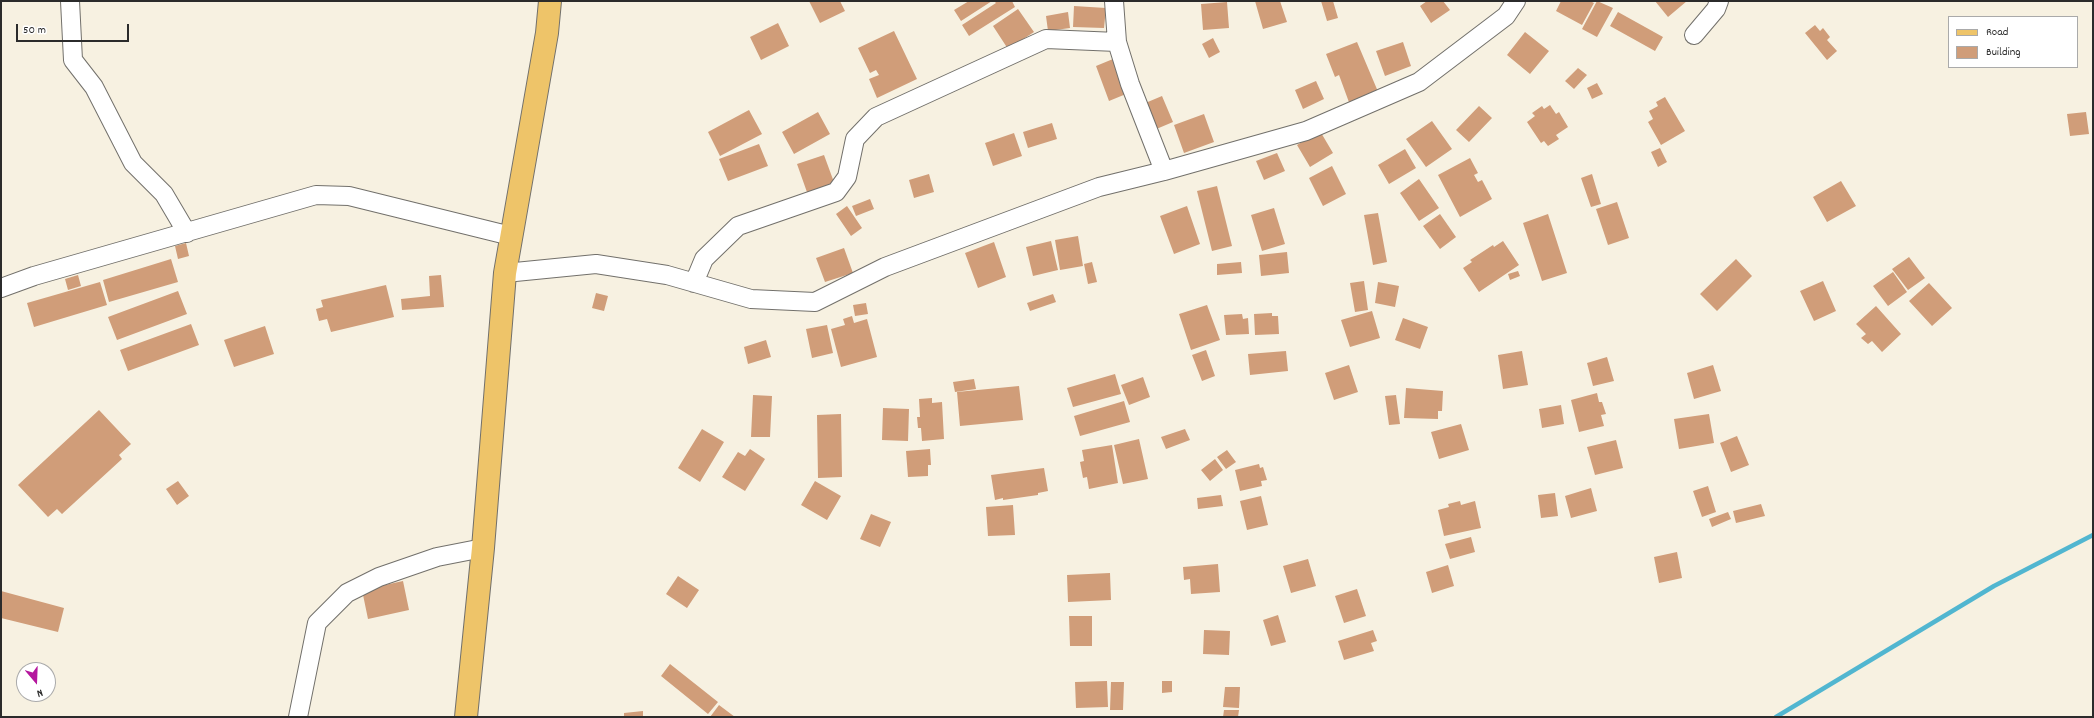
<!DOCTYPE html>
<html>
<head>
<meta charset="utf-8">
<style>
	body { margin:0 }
	#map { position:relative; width:2094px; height:718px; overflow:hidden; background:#f7f1e1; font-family:Dekko,sans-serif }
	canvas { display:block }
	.frame { position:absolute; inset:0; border:2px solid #2b2b2b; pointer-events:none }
	.legend { position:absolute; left:1948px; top:16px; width:130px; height:52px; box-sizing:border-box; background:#fff; border:1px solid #aaa; margin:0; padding:5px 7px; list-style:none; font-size:12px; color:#2b2b2b }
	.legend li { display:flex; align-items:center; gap:8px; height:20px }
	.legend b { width:20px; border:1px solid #aaa }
	.north { position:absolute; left:16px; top:662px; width:40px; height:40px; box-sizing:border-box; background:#fff; border:1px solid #aaa; border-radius:50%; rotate:161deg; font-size:11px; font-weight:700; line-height:16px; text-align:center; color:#2b2b2b }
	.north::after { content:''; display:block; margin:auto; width:14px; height:18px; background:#b5179e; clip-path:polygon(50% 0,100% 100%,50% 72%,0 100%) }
	.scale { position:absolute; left:16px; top:24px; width:113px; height:18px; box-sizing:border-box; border:2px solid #2b2b2b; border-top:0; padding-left:5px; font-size:12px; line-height:14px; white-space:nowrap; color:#2b2b2b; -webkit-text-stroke:3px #fff; paint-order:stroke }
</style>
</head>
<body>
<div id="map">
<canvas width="2094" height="718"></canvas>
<div class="frame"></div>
<ul class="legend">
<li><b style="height:5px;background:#eec469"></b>Road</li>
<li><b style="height:11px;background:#d09d79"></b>Building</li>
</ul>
<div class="north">N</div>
<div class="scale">50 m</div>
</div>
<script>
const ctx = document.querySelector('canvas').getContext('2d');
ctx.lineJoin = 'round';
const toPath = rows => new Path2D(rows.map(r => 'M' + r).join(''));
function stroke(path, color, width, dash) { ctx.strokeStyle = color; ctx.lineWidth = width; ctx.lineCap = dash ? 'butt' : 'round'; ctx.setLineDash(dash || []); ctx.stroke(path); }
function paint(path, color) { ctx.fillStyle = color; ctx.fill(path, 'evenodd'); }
stroke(toPath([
	[1776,717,1994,586,2093,535]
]), '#51b6d0', 4.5);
paint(toPath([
	[809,1,840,1,845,11,820,23],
	[969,1,992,1,961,21,954,10],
	[994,1,1012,1,1015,7,969,36,962,25,996,3],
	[1255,1,1280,1,1287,22,1263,29],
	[1321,1,1333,1,1338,18,1327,21],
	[1427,1,1443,1,1450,10,1431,23,1420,6],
	[1561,1,1590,1,1594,3,1582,25,1556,11],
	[1597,1,1613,8,1597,37,1582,29],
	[1655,1,1687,1,1668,17],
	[1227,2,1229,28,1203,30,1201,4],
	[1074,6,1106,8,1104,28,1073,27],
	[1018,9,1034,32,1008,49,993,26],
	[1068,12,1070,28,1048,31,1046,16],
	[1618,12,1663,37,1655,51,1610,26],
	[778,23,789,46,761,60,750,37],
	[1815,25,1820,31,1823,28,1830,37,1827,40,1837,51,1827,60,1805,33],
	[894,31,917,79,877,98,869,79,879,75,876,70,870,73,858,48],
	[1525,32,1549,51,1530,74,1507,55],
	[1213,38,1220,52,1209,58,1202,44],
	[1357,42,1379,94,1350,105,1339,75,1335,77,1326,54],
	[1403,42,1411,66,1385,76,1376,51],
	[1113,59,1126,94,1109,101,1096,66],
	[1578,68,1587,75,1574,89,1565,81],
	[1316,81,1324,99,1303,109,1295,90],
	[1597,83,1603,94,1592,99,1587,88],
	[1162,96,1173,122,1154,130,1143,104],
	[1665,97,1685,131,1661,145,1648,122,1653,119,1649,111,1658,106,1656,102],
	[1550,105,1556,114,1559,112,1568,127,1556,135,1559,139,1548,146,1544,141,1541,143,1527,122,1535,116,1532,113,1542,106,1544,109],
	[1479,106,1492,118,1469,142,1456,130],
	[749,110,762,134,720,156,708,132],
	[818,112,830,134,794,154,782,132],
	[2086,112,2089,134,2070,136,2067,114],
	[1204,114,1214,142,1184,153,1174,125],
	[1432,121,1452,149,1426,167,1406,139],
	[1052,123,1057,139,1028,148,1023,132],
	[1320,131,1333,153,1310,167,1297,145],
	[1014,133,1022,156,993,166,985,143],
	[759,144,768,166,728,181,719,159],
	[1660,148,1667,162,1658,167,1651,152],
	[1405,149,1416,168,1389,184,1378,165],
	[1277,153,1285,171,1264,180,1256,161],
	[824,155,835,185,808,195,797,164],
	[1470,158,1478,173,1474,175,1478,182,1482,180,1492,199,1460,217,1438,175],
	[1332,166,1346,194,1323,206,1309,178],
	[929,174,934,192,914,198,909,180],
	[1592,174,1601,204,1591,207,1581,178],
	[1419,179,1439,208,1419,221,1400,193],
	[1841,181,1856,206,1827,222,1813,197],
	[1217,186,1232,246,1212,251,1197,191],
	[870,199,874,209,856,216,852,206],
	[1617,202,1629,238,1608,245,1596,209],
	[847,206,862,228,851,236,836,214],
	[1187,206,1200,244,1174,254,1160,216],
	[1274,208,1285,244,1262,251,1251,215],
	[1378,213,1387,262,1373,265,1364,215],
	[1440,214,1456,237,1440,249,1423,226],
	[1548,214,1567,273,1542,281,1523,223],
	[1078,236,1083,266,1060,270,1055,240],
	[1051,241,1058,270,1033,276,1026,247],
	[1503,241,1519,265,1479,292,1463,268,1472,262,1470,260,1493,245,1494,247],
	[994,242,1006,277,978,288,965,253],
	[186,243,189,256,178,259,175,246],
	[844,248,853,273,825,282,816,258],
	[1287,252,1289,273,1261,276,1259,255],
	[1909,257,1925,278,1908,290,1892,269],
	[171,259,178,282,109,302,103,280],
	[1736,259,1752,276,1717,311,1700,294],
	[1092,262,1097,282,1088,284,1084,264],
	[1241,262,1242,273,1217,275,1217,264],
	[1518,271,1520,276,1510,280,1508,274],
	[1893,272,1907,292,1888,306,1873,286],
	[78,275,81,286,68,290,65,279],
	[441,275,444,307,402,310,401,299,430,296,429,276],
	[1364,281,1368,310,1355,312,1350,283],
	[1823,281,1836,311,1814,321,1800,291],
	[100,282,107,305,34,327,27,303],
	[1378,282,1399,286,1395,307,1375,303],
	[1929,283,1952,308,1932,326,1909,301],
	[386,285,394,317,331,332,327,319,319,321,316,309,323,307,321,300],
	[178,291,187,314,117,340,108,317],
	[596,293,608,296,604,311,592,308],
	[1053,294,1056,302,1030,311,1027,303],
	[866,303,868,314,855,316,853,305],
	[1207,305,1220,340,1191,350,1179,314],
	[1876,306,1901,334,1882,352,1872,341,1868,344,1861,338,1866,334,1856,324],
	[1372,311,1380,338,1350,347,1341,320],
	[1272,313,1272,316,1278,316,1279,334,1255,335,1254,314],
	[1242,314,1243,319,1248,318,1249,334,1226,335,1224,315],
	[852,316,854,323,867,319,877,357,841,367,831,329,845,325,843,319],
	[1403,318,1428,327,1420,349,1395,340],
	[191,324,199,345,128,371,120,350],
	[827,325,833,353,812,358,806,329],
	[265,326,274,354,234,367,224,340],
	[766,340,771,357,748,364,744,347],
	[1206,350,1215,376,1202,381,1192,355],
	[1286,351,1288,371,1250,375,1248,354],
	[1522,351,1528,385,1503,389,1498,355],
	[1607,357,1614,381,1593,386,1587,363],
	[1349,365,1358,392,1334,400,1325,373],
	[1713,365,1721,391,1694,399,1687,373],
	[1115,374,1121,394,1073,407,1067,388],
	[1143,377,1150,397,1129,405,1121,385],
	[974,379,976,389,955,392,953,382],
	[1019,386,1023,420,960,426,957,392],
	[1406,388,1443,391,1442,411,1438,411,1438,419,1404,418],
	[1597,393,1599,402,1602,402,1606,414,1601,415,1604,426,1579,432,1571,400],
	[753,395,772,396,770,437,751,437],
	[1396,395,1400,424,1389,425,1385,396],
	[932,398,932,403,942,402,944,439,922,441,921,428,918,428,917,417,920,417,919,399],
	[1124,401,1130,422,1080,436,1074,416],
	[1561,405,1564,424,1542,428,1539,409],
	[883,408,909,409,908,441,882,440],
	[99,410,131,444,119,455,122,459,62,514,57,509,48,517,18,485],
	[841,414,842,477,818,478,817,415],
	[1709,414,1714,443,1679,449,1674,419],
	[1461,424,1469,450,1439,459,1431,432],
	[702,429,724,442,700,482,678,468],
	[1185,429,1190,440,1166,449,1161,437],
	[1737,436,1749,465,1731,472,1720,443],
	[1139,439,1148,479,1123,484,1114,445],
	[1616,440,1623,468,1595,475,1587,447],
	[1112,445,1118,483,1089,489,1087,477,1083,478,1080,462,1084,461,1082,450],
	[750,449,765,459,745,491,722,477,738,452,745,456],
	[930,449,931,465,928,465,928,476,908,477,906,451],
	[1227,450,1236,462,1226,469,1217,457],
	[1215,459,1223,470,1210,481,1201,470],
	[1259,464,1260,468,1263,467,1267,480,1261,481,1262,486,1240,491,1235,470],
	[1044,468,1048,491,1038,493,1038,495,1003,500,1003,498,995,500,991,475],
	[178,481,189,496,177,505,166,489],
	[815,481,841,496,827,520,801,505],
	[1708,486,1716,512,1702,517,1693,491],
	[1591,488,1597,511,1571,518,1565,496],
	[1555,493,1558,516,1541,518,1538,495],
	[1221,495,1223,506,1198,509,1197,498],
	[1261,496,1268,525,1247,530,1240,501],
	[1460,501,1461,505,1475,501,1481,528,1444,536,1438,510,1449,507,1448,504],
	[1761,504,1765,516,1736,523,1733,511],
	[1013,505,1015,535,988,536,986,507],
	[1728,512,1731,519,1712,527,1709,519],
	[871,514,891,522,880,547,860,539],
	[1471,537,1475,552,1450,559,1445,544],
	[1677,552,1682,578,1659,583,1654,557],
	[1308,559,1316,586,1291,593,1283,566],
	[1218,564,1220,592,1191,594,1190,579,1184,580,1183,567],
	[1448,565,1454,586,1432,593,1426,572],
	[1110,573,1111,600,1068,602,1067,575],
	[678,576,699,590,687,608,666,594],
	[403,581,409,610,368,619,362,590],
	[1357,589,1366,616,1344,623,1335,596],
	[1,591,64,608,58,632,1,618],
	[1278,615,1286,642,1271,646,1263,620],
	[1069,616,1092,616,1092,646,1070,646],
	[1204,630,1230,631,1229,655,1203,654],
	[1373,630,1377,641,1371,643,1374,651,1344,660,1338,641],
	[670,664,718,702,708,714,661,676],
	[1107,681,1108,707,1076,708,1075,682],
	[1162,681,1172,681,1172,692,1162,693],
	[1111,682,1124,682,1123,710,1110,710],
	[1225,687,1240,687,1239,708,1223,707],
	[719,705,735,717,710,717],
	[1224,710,1239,710,1238,717,1223,717],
	[643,711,643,717,624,717,624,713]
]), '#d09d79');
const minor = toPath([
	[70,1,73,60,94,87,133,163,164,194,187,233],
	[1114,1,1117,42,1130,84,1164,171],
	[1694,35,1716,9,1719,1],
	[505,273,596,264,667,275,751,299,815,302,885,267,1099,187,1164,171,1306,131,1419,82,1506,16,1516,1],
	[694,283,704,259,738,226,836,192,847,177,855,139,876,117,1046,39,1117,42],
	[1,288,34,276,316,195,349,196,511,236],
	[298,717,317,623,347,593,379,577,437,557,483,548]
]);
const major = toPath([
	[466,717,483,548,505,273,547,33,550,1]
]);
stroke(minor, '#72706b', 20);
stroke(major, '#72706b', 24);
stroke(minor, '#fff', 18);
stroke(major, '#eec469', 22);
</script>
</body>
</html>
